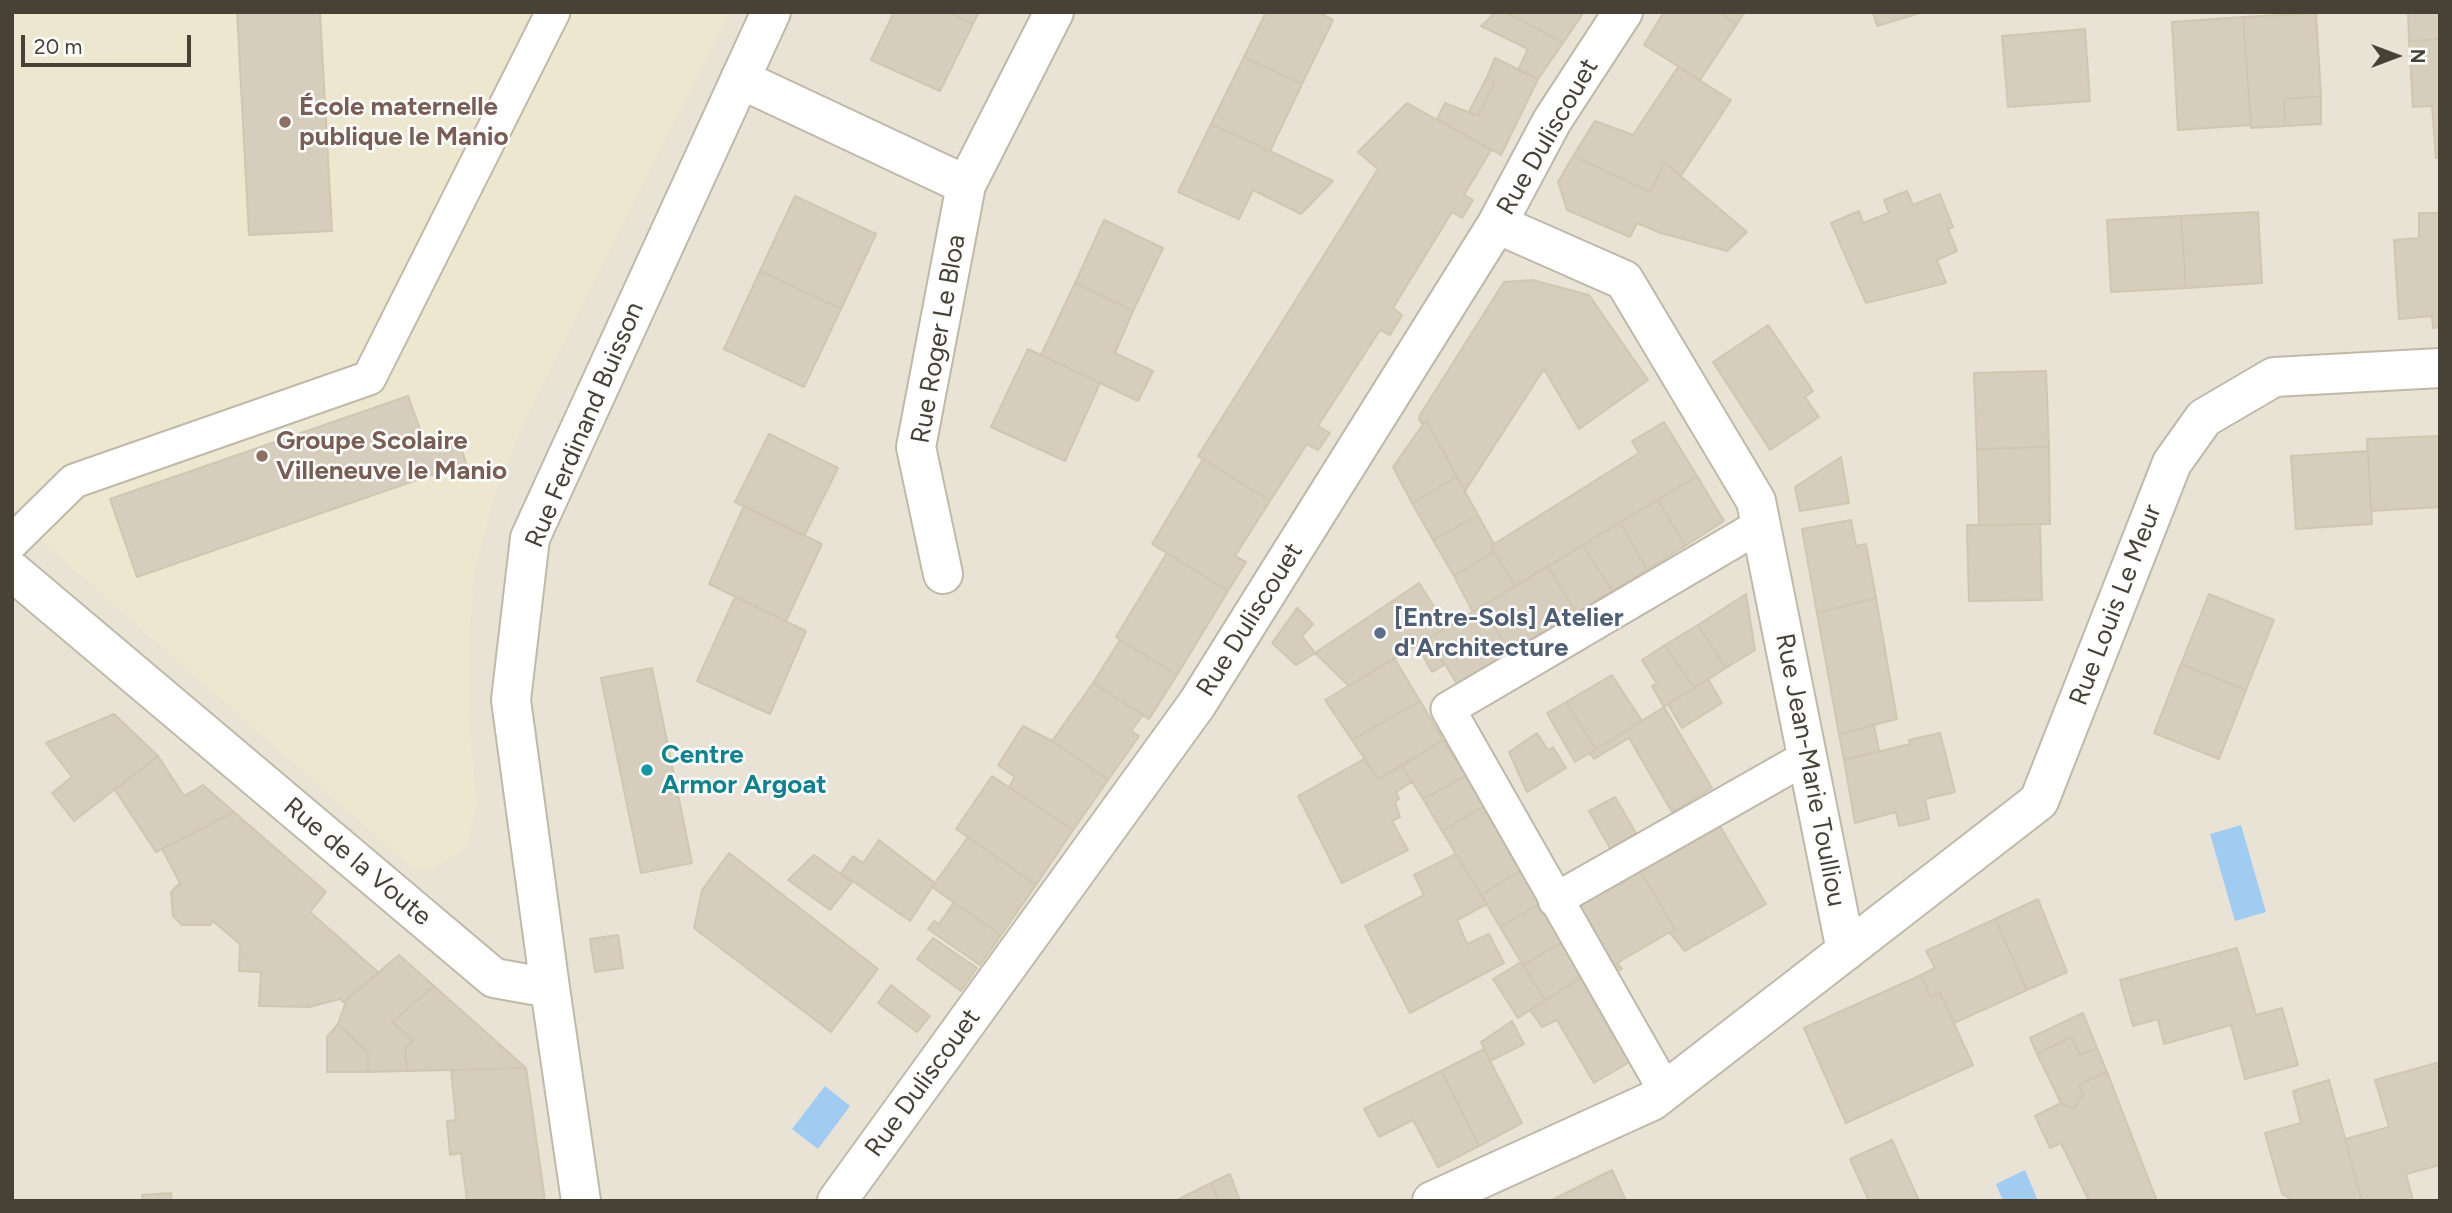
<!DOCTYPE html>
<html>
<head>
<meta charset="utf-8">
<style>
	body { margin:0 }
	#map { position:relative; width:2452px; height:1213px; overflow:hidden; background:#f4f1e7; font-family:Figtree,sans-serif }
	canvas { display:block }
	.frame { position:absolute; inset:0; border:14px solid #474136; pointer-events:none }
	.north { position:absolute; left:2361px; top:21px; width:70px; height:70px; -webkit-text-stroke:5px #fff; paint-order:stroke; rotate:90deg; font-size:19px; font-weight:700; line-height:28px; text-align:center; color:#474136 }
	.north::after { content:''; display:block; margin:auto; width:24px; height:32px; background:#474136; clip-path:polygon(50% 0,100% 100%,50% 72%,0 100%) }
	.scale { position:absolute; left:21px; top:35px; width:170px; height:32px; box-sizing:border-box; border:4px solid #474136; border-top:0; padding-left:9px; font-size:21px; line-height:24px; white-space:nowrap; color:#474136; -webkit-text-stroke:5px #fff; paint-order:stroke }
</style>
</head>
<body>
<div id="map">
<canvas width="2452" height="1213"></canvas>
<div class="frame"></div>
<div class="north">N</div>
<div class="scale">20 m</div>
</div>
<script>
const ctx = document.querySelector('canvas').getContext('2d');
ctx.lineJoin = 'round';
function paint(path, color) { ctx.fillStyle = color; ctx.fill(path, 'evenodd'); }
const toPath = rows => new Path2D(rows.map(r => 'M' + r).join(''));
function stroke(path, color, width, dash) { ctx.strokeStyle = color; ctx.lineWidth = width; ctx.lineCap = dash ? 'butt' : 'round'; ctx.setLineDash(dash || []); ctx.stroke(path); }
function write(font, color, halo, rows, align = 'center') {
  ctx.font = font + ' Figtree,sans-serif'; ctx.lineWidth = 5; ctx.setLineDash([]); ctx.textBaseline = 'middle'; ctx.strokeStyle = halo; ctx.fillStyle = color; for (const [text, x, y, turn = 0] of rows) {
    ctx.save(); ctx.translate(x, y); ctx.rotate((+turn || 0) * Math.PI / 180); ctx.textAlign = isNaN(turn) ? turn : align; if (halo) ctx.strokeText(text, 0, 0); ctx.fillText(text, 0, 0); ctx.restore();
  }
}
paint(toPath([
	[12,12,2440,12,2440,1201,12,1201]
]), '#e8e3d5');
paint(toPath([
	[12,12,730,12,526,418,495,494,475,570,470,624,469,724,477,806,467,847,434,868,416,871,407,864,12,515]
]), '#ede7d0');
paint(toPath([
	[2241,825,2266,912,2235,921,2210,834],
	[825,1086,850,1106,818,1149,792,1129],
	[2025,1170,2038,1201,2003,1201,1996,1184]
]), '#a1ccf2');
const building = toPath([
	[237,12,320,12,332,231,249,235,237,12],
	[894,12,948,12,973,24,940,91,871,60,894,12],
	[948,12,979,12,973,24,948,12],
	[1266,12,1318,12,1333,20,1302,84,1244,57,1266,12],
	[1496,12,1506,12,1563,43,1538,79,1518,70,1528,49,1481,26,1496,12],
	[1506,12,1577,12,1582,15,1563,43,1506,12],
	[1664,12,1718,12,1737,24,1700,80,1644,45,1664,12],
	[1718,12,1745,12,1737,24,1718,12],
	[1873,12,1923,12,1877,26,1873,12],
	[2408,12,2440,12,2440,39,2409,41,2408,12],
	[2316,13,2321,96,2284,99,2286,126,2251,128,2243,17,2316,13],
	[2243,17,2251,125,2178,130,2172,22,2243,17],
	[2085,29,2090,101,2008,107,2002,36,2085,29],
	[2440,39,2440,158,2436,158,2432,106,2413,107,2409,41,2440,39],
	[1244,57,1302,84,1270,151,1211,124,1244,57],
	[1495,58,1538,79,1501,155,1437,119,1445,103,1478,116,1495,82,1487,77,1495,58],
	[1678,67,1731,100,1681,176,1664,162,1651,192,1573,156,1595,121,1633,135,1678,67],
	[1487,77,1495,82,1478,116,1469,112,1487,77],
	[2321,96,2321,124,2286,126,2284,99,2321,96],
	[1407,103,1491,150,1464,195,1473,200,1462,218,1452,212,1393,308,1402,315,1390,335,1380,330,1318,426,1330,433,1318,450,1307,444,1270,501,1198,456,1378,169,1358,152,1407,103],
	[1211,124,1270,151,1333,181,1301,214,1253,190,1239,219,1178,192,1211,124],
	[1573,156,1651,192,1664,162,1747,232,1727,251,1661,233,1637,223,1630,237,1567,210,1558,182,1573,156],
	[1907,191,1913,205,1940,194,1953,227,1948,229,1957,251,1937,260,1946,283,1866,303,1831,223,1859,211,1863,223,1889,213,1884,200,1907,191],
	[795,196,876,234,841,309,760,271,795,196],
	[2258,212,2262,283,2186,288,2181,216,2258,212],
	[2419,213,2440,213,2440,327,2433,328,2432,316,2399,319,2394,240,2419,238,2419,213],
	[2181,216,2186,288,2111,292,2107,220,2181,216],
	[1104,220,1163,248,1133,311,1075,283,1104,220],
	[760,271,841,309,804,387,724,349,760,271],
	[1532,280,1589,295,1648,380,1579,429,1544,369,1465,491,1426,420,1423,424,1419,420,1420,415,1504,282,1532,280],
	[1075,283,1133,311,1115,353,1153,371,1138,401,1041,355,1075,283],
	[1768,325,1813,391,1805,397,1819,417,1770,450,1713,362,1768,325],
	[1028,349,1100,383,1065,461,991,427,1028,349],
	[2046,371,2049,447,1977,449,1974,373,2046,371],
	[408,396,428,451,459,441,466,463,137,577,110,499,408,396],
	[1426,420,1457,477,1412,503,1393,467,1426,420],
	[1664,422,1697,476,1515,586,1491,546,1639,453,1632,441,1664,422],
	[769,434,838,468,804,536,735,502,769,434],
	[2440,436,2440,507,2371,511,2367,439,2440,436],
	[2049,447,2050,524,1979,525,1977,449,2049,447],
	[2368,451,2372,524,2296,529,2291,456,2368,451],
	[1841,457,1849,503,1800,511,1795,487,1841,457],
	[1203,459,1270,501,1235,556,1246,562,1228,591,1152,544,1203,459],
	[1697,476,1724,521,1685,546,1658,500,1697,476],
	[1457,477,1478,515,1433,540,1412,503,1457,477],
	[1658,500,1685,546,1647,570,1620,522,1658,500],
	[744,506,822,544,786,621,709,584,744,506],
	[1478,515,1494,544,1491,546,1494,552,1454,576,1433,540,1478,515],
	[1851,520,1856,546,1866,544,1876,598,1817,613,1802,529,1851,520],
	[1620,522,1647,570,1612,591,1583,545,1620,522],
	[2040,524,2042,600,1969,601,1967,525,2040,524],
	[1583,545,1612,591,1576,612,1548,567,1583,545],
	[1494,552,1515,586,1473,612,1454,576,1494,552],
	[1167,553,1228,591,1177,675,1116,637,1167,553],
	[1548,567,1576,612,1509,652,1482,606,1548,567],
	[1419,583,1447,627,1349,686,1315,653,1419,583],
	[1746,594,1755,650,1726,668,1698,625,1746,594],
	[2209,594,2274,620,2246,690,2181,664,2209,594],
	[735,597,806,631,770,714,697,681,735,597],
	[1876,598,1897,719,1839,734,1817,613,1876,598],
	[1482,606,1509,652,1457,684,1429,638,1482,606],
	[1297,608,1313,624,1302,636,1315,653,1296,665,1272,643,1297,608],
	[1698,625,1726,668,1694,688,1665,645,1698,625],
	[1429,638,1444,665,1432,672,1417,645,1429,638],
	[1120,640,1177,675,1149,719,1093,683,1120,640],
	[1665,645,1694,688,1664,707,1652,686,1657,684,1642,660,1665,645],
	[1394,658,1420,701,1352,740,1325,700,1394,658],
	[2181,664,2246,690,2219,759,2154,733,2181,664],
	[652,668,692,863,641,873,601,678,652,668],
	[1612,675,1642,721,1596,749,1566,702,1612,675],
	[1708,679,1722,703,1682,728,1668,704,1708,679],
	[1093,683,1143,715,1131,731,1139,736,1108,780,1052,741,1093,683],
	[1420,701,1443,740,1378,779,1352,740,1420,701],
	[1566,702,1596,749,1575,762,1547,713,1566,702],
	[1664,707,1712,788,1672,812,1629,738,1594,759,1590,753,1664,707],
	[114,714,158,756,74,821,52,793,72,777,46,743,114,714],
	[1874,725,1879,751,1844,760,1839,734,1874,725],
	[1023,726,1052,741,1108,780,1073,830,1009,787,1015,777,998,765,1023,726],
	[1537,733,1548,750,1553,747,1566,768,1527,792,1509,752,1537,733],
	[1940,733,1955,792,1925,799,1929,819,1899,826,1896,812,1855,823,1844,760,1910,744,1909,740,1940,733],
	[1443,740,1466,776,1423,799,1402,766,1443,740],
	[158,756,184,796,203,785,234,812,156,852,115,790,158,756],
	[1364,759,1378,779,1402,766,1412,782,1396,792,1399,799,1395,802,1400,817,1392,821,1408,850,1342,883,1298,796,1364,759],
	[992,776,1073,830,1036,885,956,829,992,776],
	[1466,776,1484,806,1442,831,1423,799,1466,776],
	[1615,797,1636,833,1610,848,1589,811,1615,797],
	[1484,806,1523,869,1481,895,1442,831,1484,806],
	[234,812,326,892,310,912,379,973,347,999,346,1004,340,999,309,1007,259,1006,261,972,239,971,240,944,213,921,210,925,182,925,173,916,171,892,180,883,162,849,234,812],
	[1718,823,1766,904,1685,951,1670,933,1675,929,1639,869,1718,823],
	[968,837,1036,885,1001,935,932,887,968,837],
	[879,840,935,883,910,921,841,873,853,856,863,863,879,840],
	[729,853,878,969,831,1032,694,928,702,890,729,853],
	[1456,854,1487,904,1457,920,1467,944,1489,934,1504,963,1410,1013,1365,926,1424,895,1414,875,1456,854],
	[814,855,852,882,830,910,788,880,814,855],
	[1523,869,1543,902,1500,927,1481,895,1523,869],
	[1639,869,1675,929,1617,963,1622,969,1612,975,1569,911,1639,869],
	[2038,899,2067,972,2027,990,1995,919,2038,899],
	[954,902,1001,935,980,965,928,929,934,921,939,924,954,902],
	[1543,902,1566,940,1523,965,1500,927,1543,902],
	[1995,919,2027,990,1954,1023,1940,993,1931,997,1921,975,1935,968,1926,951,1995,919],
	[618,935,623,968,595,972,590,939,618,935],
	[933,938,977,968,961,991,917,959,933,938],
	[1566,940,1587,974,1545,1000,1523,965,1566,940],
	[2237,948,2256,1015,2282,1008,2298,1065,2245,1079,2231,1025,2164,1044,2158,1019,2133,1026,2120,980,2237,948],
	[399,955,434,986,392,1022,413,1040,405,1049,407,1071,368,1072,368,1052,338,1024,347,999,399,955],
	[1521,962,1545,1000,1518,1018,1493,979,1521,962],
	[1587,974,1638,1057,1594,1083,1557,1020,1542,1027,1530,1010,1587,974],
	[1921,975,1931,997,1940,993,1973,1065,1846,1123,1804,1028,1921,975],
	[891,985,930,1016,917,1032,878,1003,891,985],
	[434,986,526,1068,407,1071,405,1049,413,1040,392,1022,434,986],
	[2083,1013,2097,1048,2080,1055,2072,1037,2037,1054,2030,1038,2083,1013],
	[1512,1021,1524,1044,1490,1061,1481,1042,1512,1021],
	[338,1024,368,1052,368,1072,327,1072,327,1037,338,1024],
	[2072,1037,2080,1055,2097,1048,2107,1072,2079,1085,2083,1094,2073,1109,2061,1103,2037,1054,2072,1037],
	[1484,1049,1522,1123,1479,1146,1441,1071,1484,1049],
	[2440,1062,2440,1165,2406,1174,2413,1201,2362,1201,2345,1139,2389,1127,2375,1080,2440,1062],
	[526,1068,545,1201,467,1201,461,1153,450,1155,447,1121,456,1120,451,1070,526,1068],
	[1441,1071,1479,1146,1438,1167,1413,1120,1379,1137,1364,1109,1441,1071],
	[2107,1072,2157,1201,2089,1201,2061,1143,2050,1148,2035,1116,2061,1103,2073,1109,2083,1094,2079,1085,2107,1072],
	[2329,1080,2362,1201,2294,1201,2282,1194,2265,1133,2301,1123,2293,1091,2329,1080],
	[1892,1140,1919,1201,1869,1201,1850,1159,1892,1140],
	[1612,1170,1626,1201,1550,1201,1612,1170],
	[1230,1174,1240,1201,1219,1201,1211,1183,1230,1174],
	[1211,1183,1219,1201,1175,1201,1211,1183],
	[171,1193,172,1201,143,1201,142,1195,171,1193]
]);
paint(building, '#d6cdbc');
stroke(building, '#d1c6af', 2);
const lane = toPath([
	[12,542,74,481,369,378,553,12],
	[1555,900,1807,757],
	[1665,1090,1448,709,1761,525]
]);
const street = toPath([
	[740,79,966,185],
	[1497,224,1624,280,1756,501,1846,951],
	[12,571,494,978,550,988,581,1201],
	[943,574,916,447,966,185,1054,12],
	[550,988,511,700,530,538,771,12],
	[837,1201,1197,704,1497,224,1552,121,1623,12],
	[1432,1201,1652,1101,2039,801,2172,463,2204,418,2274,377,2440,368]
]);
stroke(lane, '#c0b9a9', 37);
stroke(street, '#c0b9a9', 42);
stroke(lane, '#fff', 33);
stroke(street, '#fff', 38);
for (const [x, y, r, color] of [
	[285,122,7,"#8d6e63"],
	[262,456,7,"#8d6e63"],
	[1380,633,7,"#5c6f8a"],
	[647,770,7,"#0f9aa8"]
]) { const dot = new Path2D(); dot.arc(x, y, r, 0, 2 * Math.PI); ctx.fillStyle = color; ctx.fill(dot); stroke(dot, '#fff', 2.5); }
write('bold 26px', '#785e54', '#fff', [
	["École maternelle",299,107],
	["publique le Manio",299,137],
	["Groupe Scolaire",276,441],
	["Villeneuve le Manio",276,471]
], 'left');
write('26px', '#474136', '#fff', [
	["Rue Duliscouet",1548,137,-60],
	["Rue Roger Le Bloa",939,339,-80],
	["Rue Ferdinand Buisson",585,425,-67],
	["Rue Louis Le Meur",2116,605,-69],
	["Rue Duliscouet",1250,620,-58],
	["Rue Jean-Marie Toulliou",1810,770,79],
	["Rue de la Voute",357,862,40],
	["Rue Duliscouet",923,1083,-54]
]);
write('bold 26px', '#4e5e75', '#fff', [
	["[Entre-Sols] Atelier",1394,618],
	["d'Architecture",1394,648]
], 'left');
write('bold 26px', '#0d838f', '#fff', [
	["Centre",661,755],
	["Armor Argoat",661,785]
], 'left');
</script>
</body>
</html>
